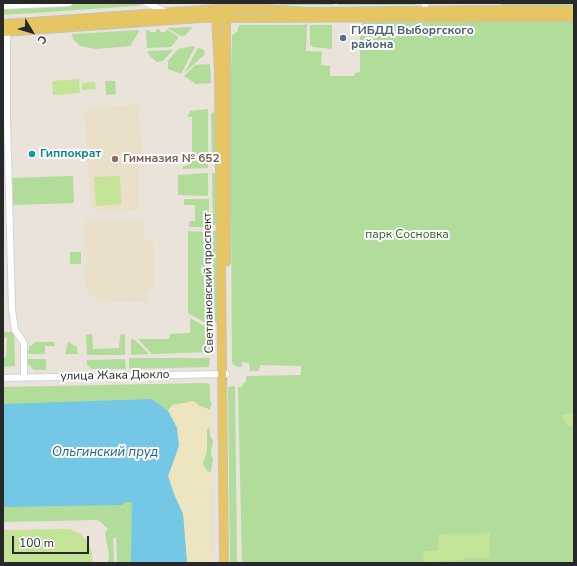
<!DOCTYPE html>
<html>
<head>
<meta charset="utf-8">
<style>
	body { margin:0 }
	#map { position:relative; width:577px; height:566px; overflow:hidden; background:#e9e3da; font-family:"Nunito Sans",sans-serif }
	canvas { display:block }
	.frame { position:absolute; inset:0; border:4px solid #282828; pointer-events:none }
	.north { position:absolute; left:12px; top:12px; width:40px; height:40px; -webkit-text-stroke:3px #fff; paint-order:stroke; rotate:128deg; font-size:11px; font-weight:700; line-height:16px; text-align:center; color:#282828 }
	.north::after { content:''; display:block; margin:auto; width:14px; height:18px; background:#282828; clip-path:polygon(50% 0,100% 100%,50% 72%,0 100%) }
	.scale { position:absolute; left:12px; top:536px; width:77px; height:18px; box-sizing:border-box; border:2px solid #282828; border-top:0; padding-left:5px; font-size:12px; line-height:14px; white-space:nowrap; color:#282828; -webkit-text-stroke:3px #fff; paint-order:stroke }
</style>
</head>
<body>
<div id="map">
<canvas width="577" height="566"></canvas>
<div class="frame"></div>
<div class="north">С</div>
<div class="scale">100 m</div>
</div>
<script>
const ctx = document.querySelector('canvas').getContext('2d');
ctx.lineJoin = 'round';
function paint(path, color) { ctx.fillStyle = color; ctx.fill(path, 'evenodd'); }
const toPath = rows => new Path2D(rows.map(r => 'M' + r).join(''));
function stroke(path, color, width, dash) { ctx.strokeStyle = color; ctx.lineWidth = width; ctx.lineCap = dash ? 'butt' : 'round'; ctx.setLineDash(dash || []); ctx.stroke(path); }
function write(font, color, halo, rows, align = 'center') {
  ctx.font = font + ' "Nunito Sans",sans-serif'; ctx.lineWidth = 4; ctx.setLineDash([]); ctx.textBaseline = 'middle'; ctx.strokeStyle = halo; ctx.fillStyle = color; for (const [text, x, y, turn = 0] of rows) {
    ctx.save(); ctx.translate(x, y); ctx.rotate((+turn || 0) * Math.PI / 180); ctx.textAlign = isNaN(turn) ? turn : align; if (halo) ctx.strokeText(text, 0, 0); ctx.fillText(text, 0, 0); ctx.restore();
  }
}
paint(toPath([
	[138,104,143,156,141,157,142,168,138,171,138,210,101,212,95,210,90,205,85,109],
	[85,220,144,221,145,241,153,241,154,287,147,294,147,302,100,301,86,291]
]), '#eae0ca');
paint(toPath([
	[94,3,143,4,136,6,3,15,3,9],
	[280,3,333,3,333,5,281,5],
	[338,3,418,3,415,5,338,5],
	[501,3,574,3,574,5,502,6],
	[574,20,574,563,242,563,238,387,241,387,246,381,246,377,248,376,301,375,301,366,260,365,259,371,250,371,249,363,242,362,241,367,239,367,235,366,232,363,231,209,230,209,229,205,231,204,230,105,232,35,237,32,239,25,304,25,307,23,306,51,322,52,321,65,330,66,330,76,355,76,355,73,360,72,360,26,364,21],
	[310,25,332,25,332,49,313,47,310,45],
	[192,27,185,36,181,36,167,28],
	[160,29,160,32,166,32,166,29,179,37,171,47,147,48,146,30,149,30,150,32,156,32,156,30],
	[140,30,130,46,96,49,80,46,73,39,72,34],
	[193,46,195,47,181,74,168,69,168,61,178,49],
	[198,48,204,50,205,54,184,73],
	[173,50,163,61,157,62,150,56,147,51],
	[210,64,211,83,196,84,184,76,195,65],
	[105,81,115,81,116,94,106,95],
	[208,109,208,168,183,169,183,166,187,166,188,163,192,162,192,117,187,117,190,111],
	[215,112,216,163,212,163,211,113],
	[208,173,208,196,178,195,178,175],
	[212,173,216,173,216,225,213,225],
	[73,176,74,203,12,205,11,178],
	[184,199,209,199,209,227,189,227,189,221,195,221,195,205,184,205],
	[188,231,208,232,209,325,188,313],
	[212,231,216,231,217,286,217,322,215,322,213,312],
	[70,252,81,252,81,264,70,264],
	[190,318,211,330,213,349,210,352,152,354,138,339,169,339,170,334,190,333],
	[3,332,14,332,15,366,3,367,3,357,6,357,7,338,3,337],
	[92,334,93,349,119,348,120,335,125,334,125,355,87,355,86,335],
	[131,339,135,340,149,354,131,355],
	[36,342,54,342,55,346,45,346,45,354,28,354,29,347],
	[68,342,77,347,78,354,65,354],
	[129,358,210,358,209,367,129,369],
	[28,359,46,359,46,370,34,370,28,364],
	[125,359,126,369,91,369,87,365,87,360],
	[206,383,210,385,210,401,212,404,210,408,210,436,213,441,212,447,211,450,211,455,213,458,211,471,212,563,117,563,116,537,113,539,114,563,108,563,109,555,105,533,108,529,98,520,3,522,3,387],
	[235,386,237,563,230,563,228,387]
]), '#b1dc9a');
paint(toPath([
	[194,401,198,405,211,410,211,427,207,430,207,451,203,463,207,471,211,472,212,563,187,563,183,514,174,494,168,476,173,463,177,428,168,411,172,405]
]), '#ede5bf');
paint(toPath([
	[79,79,80,93,53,95,52,81],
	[95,82,96,89,82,90,82,83],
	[120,176,121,204,96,206,94,177],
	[574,412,574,425,568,427,562,415],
	[69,529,79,533,87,541,92,552,92,563,3,563,3,530],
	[490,533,490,558,465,558,465,560,438,561,438,563,424,563,423,551,438,551,438,534]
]), '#c3e396');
paint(toPath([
	[152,399,168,411,177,428,179,446,168,476,174,494,183,514,187,563,131,563,132,502,125,502,122,505,3,507,3,404]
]), '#74c7e5');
const minor = toPath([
	[147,3,166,12],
	[424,3,427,11],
	[3,6,69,3],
	[7,37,7,118,12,309,15,330,24,343,24,377],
	[3,378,226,374]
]);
const major = toPath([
	[216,14,219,72,224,563],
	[3,24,216,9,268,9,308,12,477,10,574,10],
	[3,32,200,18,574,17],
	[226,262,226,14]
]);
stroke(minor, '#d0d3e0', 8);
stroke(major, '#c3c3c3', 10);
stroke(minor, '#fff', 6);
stroke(major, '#e5c663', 8);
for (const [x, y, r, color] of [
	[343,38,4,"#5c6f8a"],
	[32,154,4,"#0f9aa8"],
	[115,159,4,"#8d6e63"]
]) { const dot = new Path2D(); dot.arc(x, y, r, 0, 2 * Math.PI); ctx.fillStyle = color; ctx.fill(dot); stroke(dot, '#fff', 1.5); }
write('bold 12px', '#4e5e75', '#fff', [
	["ГИБДД Выборгского",351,31],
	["района",351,45]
], 'left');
write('bold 12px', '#0d838f', '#fff', [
	["Гиппократ",40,154]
], 'left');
write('bold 12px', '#785e54', '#fff', [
	["Гимназия № 652",123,159]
], 'left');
write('12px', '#2c5e1e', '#fff', [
	["парк Сосновка",407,235]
]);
write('12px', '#282828', '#fff', [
	["Светлановский проспект",209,283,-91],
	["улица Жака Дюкло",115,376,-1]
]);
write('italic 13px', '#17658d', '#fff', [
	["Ольгинский пруд",105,453]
]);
</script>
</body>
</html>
